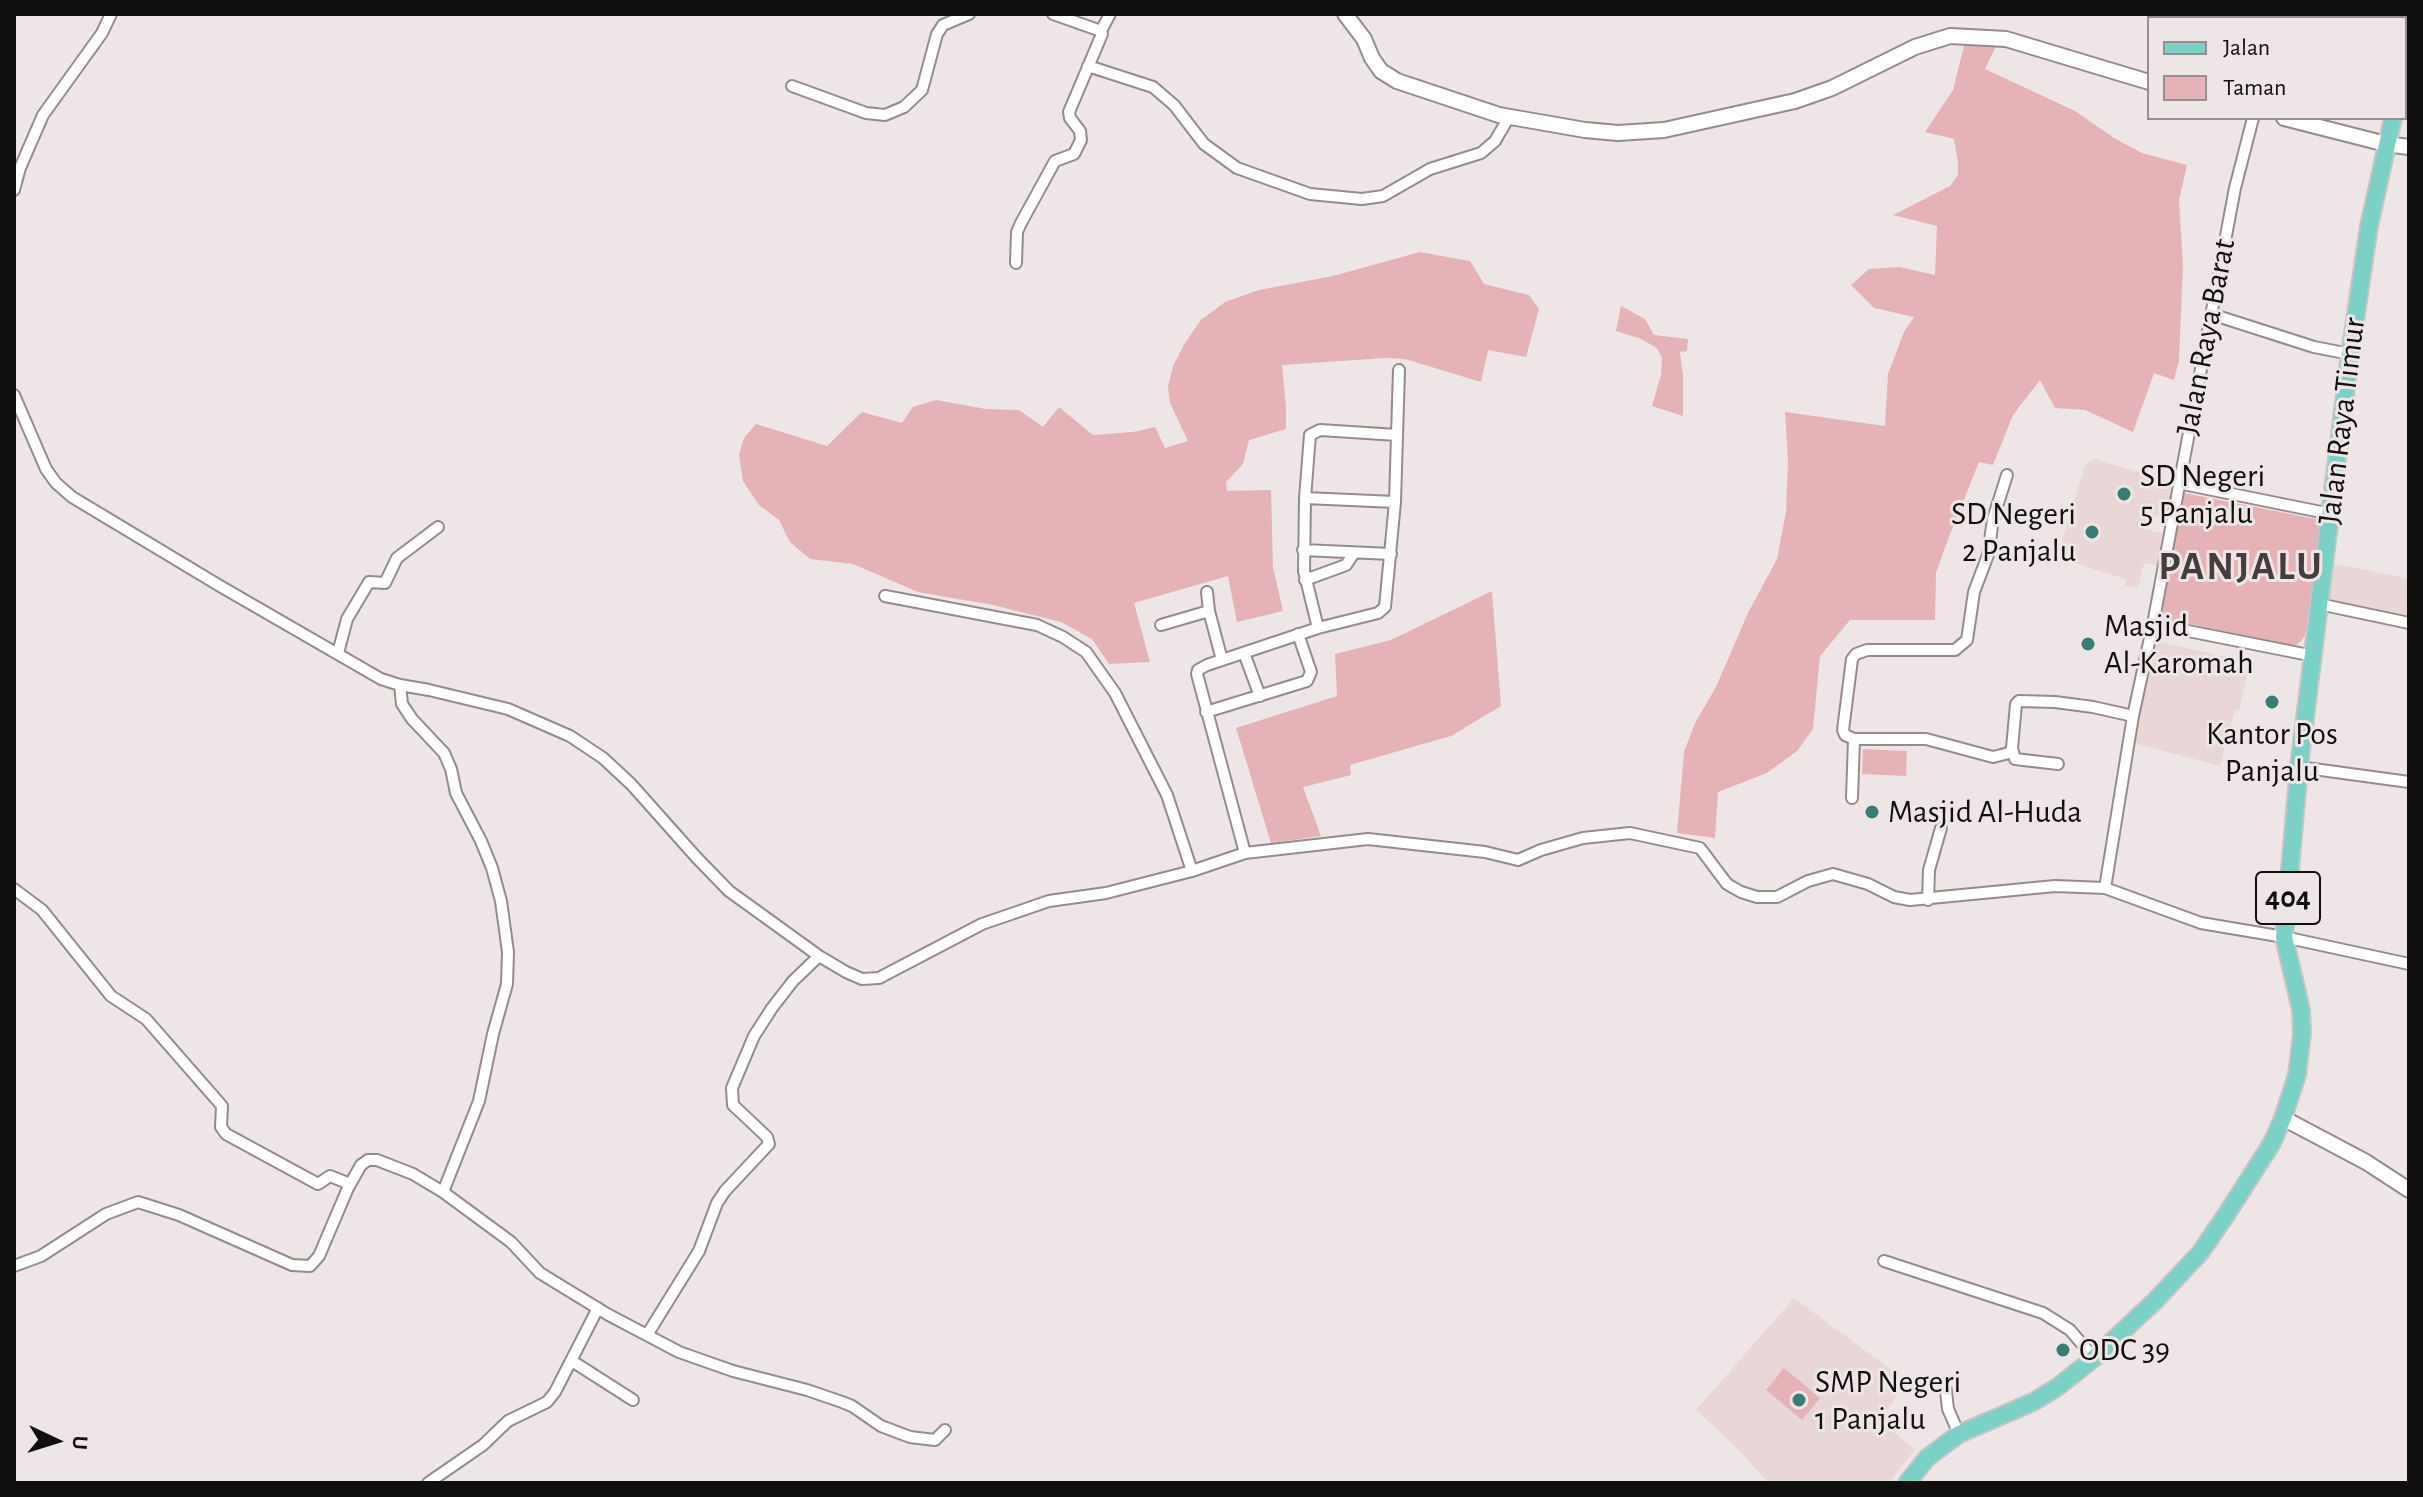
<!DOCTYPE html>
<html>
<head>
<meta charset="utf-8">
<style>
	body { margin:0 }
	#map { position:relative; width:2423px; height:1497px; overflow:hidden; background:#eee5e6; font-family:"Alegreya Sans",sans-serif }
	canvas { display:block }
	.frame { position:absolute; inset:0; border:16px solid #110e0e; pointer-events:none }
	.legend { position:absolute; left:2147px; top:16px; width:260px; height:104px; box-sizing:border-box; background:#eee5e6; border:2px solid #968f90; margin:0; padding:10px 14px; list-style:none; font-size:24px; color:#110e0e }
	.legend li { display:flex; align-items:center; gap:16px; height:40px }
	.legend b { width:40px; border:2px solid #968f90 }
	.north { position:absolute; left:16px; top:1401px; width:80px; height:80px; -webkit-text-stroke:6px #eee5e6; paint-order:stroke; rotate:94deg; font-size:22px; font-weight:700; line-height:32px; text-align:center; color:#110e0e }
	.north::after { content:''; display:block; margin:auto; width:28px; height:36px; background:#110e0e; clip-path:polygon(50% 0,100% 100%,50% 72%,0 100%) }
</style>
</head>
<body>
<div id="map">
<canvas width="2423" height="1497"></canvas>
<div class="frame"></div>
<ul class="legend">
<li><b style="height:10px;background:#7cd1c7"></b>Jalan</li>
<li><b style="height:22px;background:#e5b3b7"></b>Taman</li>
</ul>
<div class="north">U</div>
</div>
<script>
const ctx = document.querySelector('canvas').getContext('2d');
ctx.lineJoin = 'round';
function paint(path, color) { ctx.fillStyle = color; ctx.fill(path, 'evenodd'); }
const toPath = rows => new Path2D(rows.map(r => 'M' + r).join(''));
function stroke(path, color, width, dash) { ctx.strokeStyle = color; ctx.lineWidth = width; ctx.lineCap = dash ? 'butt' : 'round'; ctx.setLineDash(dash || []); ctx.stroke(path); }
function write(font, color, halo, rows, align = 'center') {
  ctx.font = font + ' "Alegreya Sans",sans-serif'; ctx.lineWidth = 6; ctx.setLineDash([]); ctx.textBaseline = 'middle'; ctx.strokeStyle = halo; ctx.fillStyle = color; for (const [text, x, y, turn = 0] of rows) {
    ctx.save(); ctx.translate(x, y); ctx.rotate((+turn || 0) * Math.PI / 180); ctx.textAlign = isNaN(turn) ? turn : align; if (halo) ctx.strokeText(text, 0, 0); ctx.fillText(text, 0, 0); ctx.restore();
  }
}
paint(toPath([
	[2095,459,2174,483,2168,518,2146,515,2144,529,2163,533,2157,565,2144,563,2138,588,2125,586,2126,579,2057,558,2085,465],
	[2332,563,2409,579,2409,617,2326,601],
	[2154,641,2255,663,2252,674,2247,674,2239,710,2235,710,2220,766,2134,743],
	[1794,1298,1905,1380,1901,1390,1879,1421,1915,1449,1889,1483,1768,1483,1738,1449,1696,1410]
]), '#e9d7d8');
paint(toPath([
	[1965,42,1996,46,1985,69,2075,111,2114,138,2142,153,2187,165,2179,200,2183,265,2179,360,2174,380,2154,373,2133,432,2085,410,2055,408,2040,380,2013,415,1993,465,1979,462,1950,534,1936,573,1935,620,1850,620,1820,656,1813,729,1797,751,1767,773,1718,792,1715,838,1677,833,1684,752,1695,723,1716,687,1748,613,1777,559,1786,512,1788,461,1785,412,1885,426,1888,374,1904,332,1914,317,1874,308,1851,285,1869,269,1900,267,1935,275,1937,226,1893,215,1950,186,1958,175,1958,163,1954,139,1925,132,1953,90],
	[1420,252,1470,261,1484,284,1529,295,1539,309,1526,357,1488,350,1481,382,1405,359,1386,358,1282,365,1286,407,1286,429,1249,440,1243,464,1226,482,1227,491,1271,490,1273,567,1283,611,1237,622,1228,576,1134,603,1150,662,1109,664,1092,639,1061,622,993,605,918,592,853,564,810,559,790,542,779,520,759,505,743,481,739,454,744,438,756,424,827,446,862,412,902,423,913,407,936,400,986,409,1019,410,1043,427,1059,407,1093,435,1133,432,1155,427,1165,448,1188,441,1170,403,1168,386,1173,366,1185,343,1201,320,1225,302,1259,290,1333,276],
	[1621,306,1645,319,1654,335,1688,339,1687,351,1680,352,1683,376,1683,416,1652,406,1661,375,1662,358,1657,348,1641,339,1616,331],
	[2184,493,2321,520,2305,636,2301,641,2296,645,2289,645,2163,618,2161,610],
	[1492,591,1501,706,1451,736,1350,765,1351,775,1303,787,1321,836,1271,843,1236,728,1337,696,1335,654,1391,640],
	[1863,749,1907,751,1906,776,1862,774],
	[1784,1368,1820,1398,1802,1420,1766,1390]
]), '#e5b3b7');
const street = toPath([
	[1053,14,1101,31],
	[1088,66,1153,87,1174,105,1204,144,1237,168,1310,194,1362,199,1383,196,1430,169,1481,153,1495,141,1509,117],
	[792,86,866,113,885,115,904,107,922,90,937,34,943,25,969,14],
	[14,190,20,168,43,115,102,33,111,14],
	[1016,263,1017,232,1021,223,1055,161,1074,154,1081,140,1080,131,1070,118,1069,112,1102,34,1101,31,1110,14],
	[2211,314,2314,347,2350,354],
	[14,395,46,469,56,483,72,497,220,586,381,679,400,685,429,690,508,709,570,736,603,758,631,784,696,857,729,891,819,956,846,972,862,979,879,978,982,924,1049,901,1106,893,1192,871,1245,853,1368,839,1485,852,1518,860,1541,850,1583,838,1630,833,1700,848,1727,884,1741,892,1757,897,1777,897,1808,881,1833,874,1868,884,1894,897,1910,900,2055,886,2105,888,2201,923,2284,937,2409,964],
	[2178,483,2331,514],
	[1305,498,1395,502],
	[1303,550,1391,554],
	[1305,580,1346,565,1354,553],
	[1207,592,1209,611,1222,660],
	[885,596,1037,625,1063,637,1086,652,1115,693,1167,795,1192,871],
	[2319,604,2409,623],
	[2153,624,2314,656],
	[1161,625,1209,611],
	[1318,628,1304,571,1305,498,1310,435,1320,430,1397,435],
	[338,653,347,619,369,582,385,583,397,558,438,527],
	[1244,653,1260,696],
	[400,685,402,704,412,719,444,753,451,769,456,793,481,841,492,868,501,901,508,952,507,984,493,1034,479,1101,443,1192],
	[1206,712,1307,681,1311,672,1298,634],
	[1854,739,1845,735,1843,730,1852,659,1856,654,1867,650,1955,650,1967,640,1974,592,1988,555,1993,519,2007,475],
	[2058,764,2015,759,2012,748,2016,704,2019,701,2055,702,2093,707,2133,716],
	[2299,767,2409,782],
	[1852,798,1854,739,1926,739,1993,757,2009,753,2012,748],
	[1245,853,1197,674,1198,670,1207,665,1318,628,1378,613,1385,607,1395,502,1399,370],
	[2105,888,2133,716,2153,624,2235,188,2253,118],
	[14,889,42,910,111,996,146,1019,222,1106,221,1127,226,1134,318,1184,330,1176,350,1184],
	[1928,900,1929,870,1941,828],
	[1884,1261,2043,1313,2070,1330,2094,1358],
	[14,1266,41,1256,106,1214,138,1202,179,1215,292,1265,310,1266,319,1256,348,1188,361,1165,368,1160,377,1160,413,1174,443,1192,511,1242,540,1273,607,1314,679,1352,733,1371,807,1390,842,1402,852,1406,881,1426,910,1437,935,1440,945,1430],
	[647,1335,699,1251,717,1203,725,1191,769,1144,767,1137,733,1105,732,1088,754,1036,772,1008,793,981,819,956],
	[572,1361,633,1400],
	[1946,1391,1948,1409,1959,1434],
	[428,1483,483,1445,508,1421,547,1402,555,1392,598,1308]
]);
const secondary = toPath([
	[1345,14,1364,39,1372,58,1381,71,1397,81,1499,115,1585,130,1618,133,1664,130,1795,101,1832,88,1915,47,1950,36,2006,39,2149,82],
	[2284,118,2386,144,2409,147],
	[2283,1118,2366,1162,2409,1190]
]);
const primary = toPath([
	[2405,88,2409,82],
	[1907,1483,1927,1458,1959,1434,2033,1402,2059,1386,2094,1358,2155,1301,2200,1253,2226,1215,2272,1143,2283,1118,2297,1075,2302,1033,2301,1010,2284,937,2299,767,2350,354,2369,226,2393,118]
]);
stroke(street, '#948c8c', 14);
stroke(secondary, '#948c8c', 18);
stroke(primary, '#c6c5c5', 20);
stroke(street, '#fff', 10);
stroke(secondary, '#fff', 14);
stroke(primary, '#7cd1c7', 16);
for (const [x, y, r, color] of [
	[2124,494,8,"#387d73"],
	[2092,532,8,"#387d73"],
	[2088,644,8,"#387d73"],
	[2272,702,8,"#387d73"],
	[1872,812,8,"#387d73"],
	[2063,1350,8,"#387d73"],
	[1799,1400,8,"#387d73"]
]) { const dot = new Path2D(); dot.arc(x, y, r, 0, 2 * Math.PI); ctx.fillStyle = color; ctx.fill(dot); stroke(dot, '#eee5e6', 3); }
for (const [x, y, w] of [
	[2288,898,64]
]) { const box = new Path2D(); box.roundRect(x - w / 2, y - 26, w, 52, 6); ctx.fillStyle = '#eee5e6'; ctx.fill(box); stroke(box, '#110e0e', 2); }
write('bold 30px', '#110e0e', null, [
	["404",2288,898]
]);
write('32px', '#110e0e', '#eee5e6', [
	["Jalan Raya Barat",2206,337,-79],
	["Jalan Raya Timur",2342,421,-83]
]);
write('32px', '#110e0e', '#eee5e6', [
	["SD Negeri",2140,476],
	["5 Panjalu",2140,513],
	["SD Negeri",2076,514,"right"],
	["2 Panjalu",2076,551,"right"],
	["Masjid",2104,626],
	["Al-Karomah",2104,663],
	["Kantor Pos",2272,734,"center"],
	["Panjalu",2272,771,"center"],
	["Masjid Al-Huda",1888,812],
	["ODC 39",2079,1350],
	["SMP Negeri",1815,1382],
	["1 Panjalu",1815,1419]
], 'left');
ctx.letterSpacing = '2px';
write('bold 40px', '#453e3f', '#eee5e6', [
	["PANJALU",2241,567]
]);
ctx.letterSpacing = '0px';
</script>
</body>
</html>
